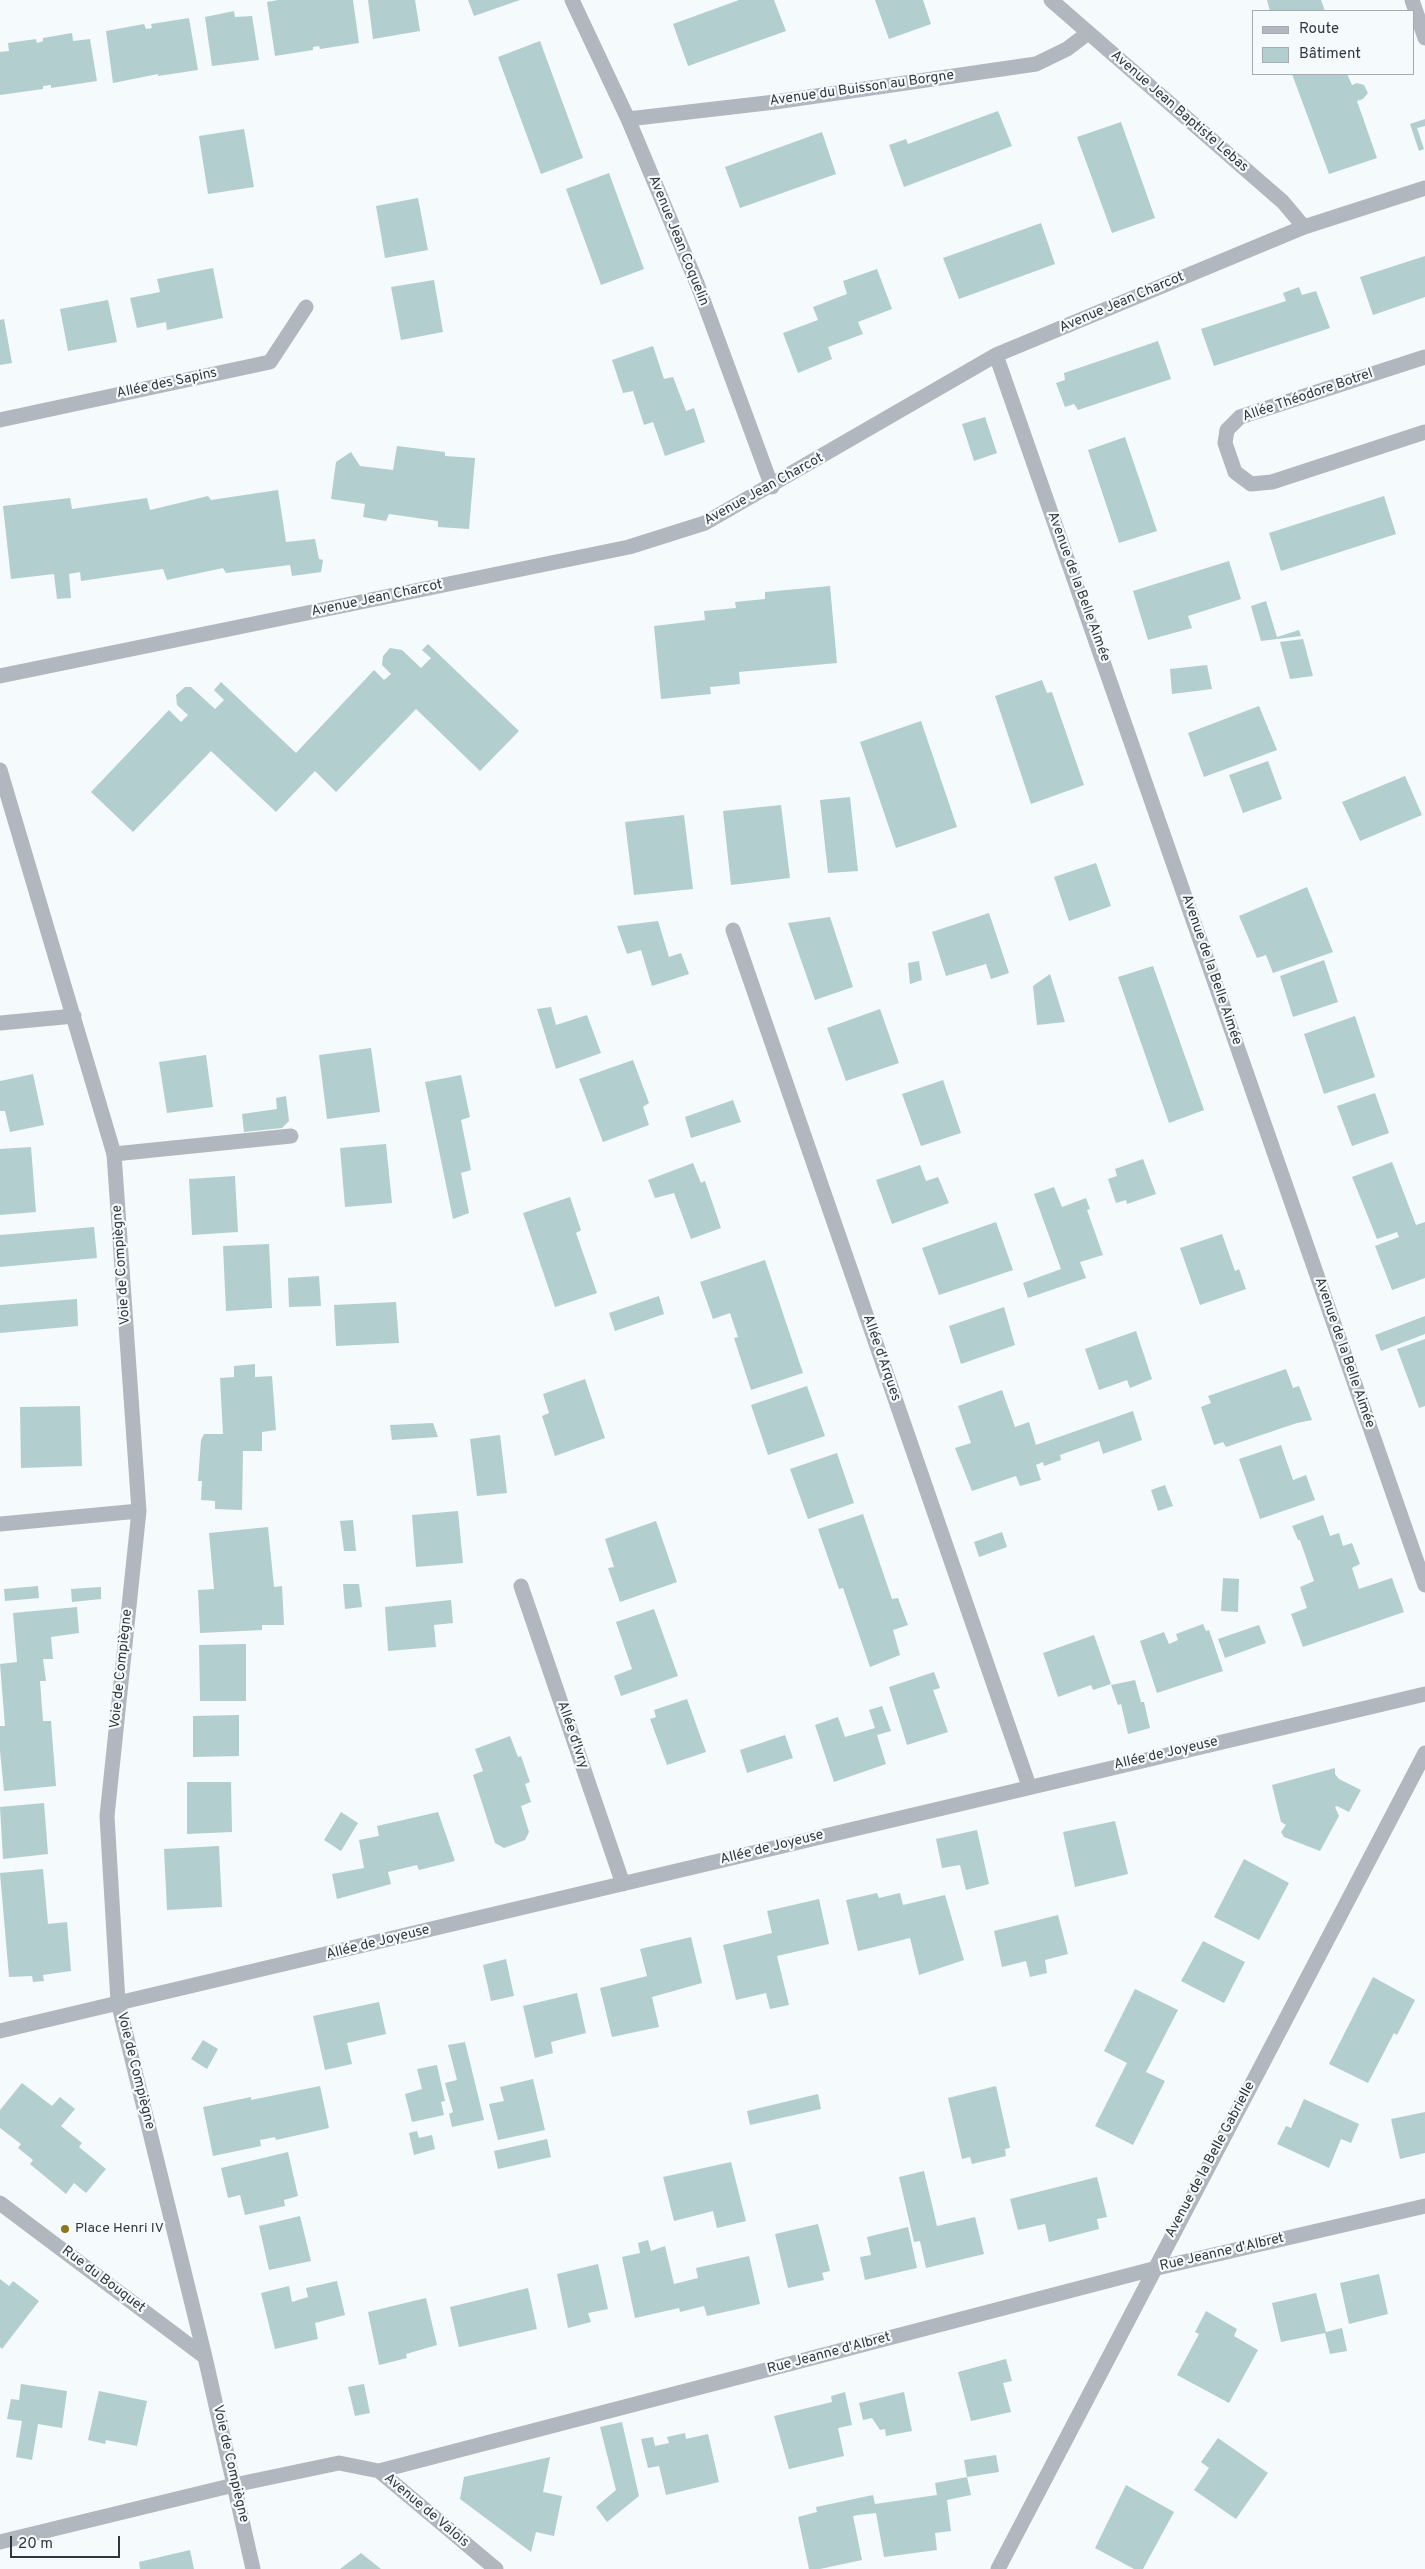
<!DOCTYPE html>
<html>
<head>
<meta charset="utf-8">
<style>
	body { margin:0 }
	#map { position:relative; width:1425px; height:2569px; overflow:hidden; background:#f5fafc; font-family:Overpass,sans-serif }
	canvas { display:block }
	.legend { position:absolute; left:1252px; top:10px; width:162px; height:65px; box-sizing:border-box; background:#f5fafc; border:1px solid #a5acaf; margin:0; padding:6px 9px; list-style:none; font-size:15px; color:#2e383b }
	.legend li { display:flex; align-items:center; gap:10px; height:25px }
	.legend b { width:25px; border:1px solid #a5acaf }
	.scale { position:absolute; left:10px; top:2536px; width:110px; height:22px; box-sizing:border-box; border:2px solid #2e383b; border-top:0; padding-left:6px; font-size:15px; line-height:18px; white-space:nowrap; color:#2e383b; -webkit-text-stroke:4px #f5fafc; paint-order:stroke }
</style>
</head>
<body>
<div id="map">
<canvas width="1425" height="2569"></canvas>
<ul class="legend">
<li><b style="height:6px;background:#b0b7be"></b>Route</li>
<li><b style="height:14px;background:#b3cecf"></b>Bâtiment</li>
</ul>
<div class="scale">20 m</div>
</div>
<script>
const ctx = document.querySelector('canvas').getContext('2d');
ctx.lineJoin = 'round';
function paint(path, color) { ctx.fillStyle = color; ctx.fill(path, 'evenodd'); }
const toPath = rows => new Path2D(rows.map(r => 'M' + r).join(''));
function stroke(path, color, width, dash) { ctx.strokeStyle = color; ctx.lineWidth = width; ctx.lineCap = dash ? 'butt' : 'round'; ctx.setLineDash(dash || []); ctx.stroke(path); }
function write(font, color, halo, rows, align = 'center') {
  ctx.font = font + ' Overpass,sans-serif'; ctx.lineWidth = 4.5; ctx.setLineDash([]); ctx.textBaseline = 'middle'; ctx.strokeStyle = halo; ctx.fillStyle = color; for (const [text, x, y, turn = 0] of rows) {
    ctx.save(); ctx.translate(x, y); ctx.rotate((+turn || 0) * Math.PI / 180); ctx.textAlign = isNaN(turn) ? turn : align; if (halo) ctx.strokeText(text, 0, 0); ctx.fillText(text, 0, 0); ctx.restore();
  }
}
paint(toPath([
	[278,0,353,0,359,43,320,49,319,46,313,47,313,50,275,56,267,2],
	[368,0,415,0,420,31,373,39],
	[468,0,520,0,474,16],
	[739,0,774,0,786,31,688,66,673,24],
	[875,0,923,0,931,24,889,39],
	[1267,0,1321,0,1325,11,1270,11],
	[234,11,235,17,252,16,259,60,212,66,205,17],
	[189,18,198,70,158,76,158,74,113,83,106,31,144,24,146,29,152,28,151,24],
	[72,33,73,41,90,39,97,81,51,88,51,85,43,86,43,89,0,95,0,52,9,51,8,43,36,39,37,43,43,41,43,38],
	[540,41,583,158,541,174,498,57],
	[1292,74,1347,74,1352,85,1357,83,1364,85,1368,93,1363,99,1357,101,1377,158,1329,174],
	[998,111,1012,146,904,187,889,145,906,139,908,144],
	[1425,119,1425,126,1417,128,1424,149,1419,151,1410,124],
	[1121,122,1155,218,1112,233,1077,137],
	[244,129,254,187,208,194,199,136],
	[822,132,836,174,740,208,725,167],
	[609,173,644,269,601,285,566,189],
	[418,198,428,250,385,258,376,206],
	[1041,223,1055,264,959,299,943,258],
	[1425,256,1425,297,1373,315,1360,277],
	[213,268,223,318,167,330,166,322,137,328,130,298,160,292,157,279],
	[877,269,892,309,858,322,863,334,828,347,832,359,798,373,783,333,818,320,813,307,847,294,843,281],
	[434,280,443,332,401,340,391,287],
	[1299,287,1302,295,1316,291,1330,328,1214,366,1201,329,1286,301,1283,293],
	[108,300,117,342,68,351,60,309],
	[4,319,12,363,0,365,0,320],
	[1158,341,1171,379,1078,410,1074,404,1065,407,1056,383,1065,380,1064,373],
	[653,346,664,379,673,377,686,411,694,408,705,442,665,456,653,422,644,425,633,391,623,393,612,360],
	[985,417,997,453,974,461,962,424],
	[1125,437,1157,531,1119,543,1088,450],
	[397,446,445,452,445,456,475,458,469,529,438,527,438,521,389,514,386,521,363,517,365,504,331,499,336,462,351,452,360,466,393,470],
	[278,490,286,542,315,539,319,559,323,560,321,572,292,576,290,565,226,573,223,568,167,580,163,569,81,581,80,572,69,574,71,598,57,599,54,574,11,579,3,506,70,498,72,509,147,498,150,510,208,496,211,500],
	[1384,496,1396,534,1281,571,1269,533],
	[1229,561,1241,599,1188,616,1192,628,1148,640,1133,591],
	[830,586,837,663,739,672,740,684,710,687,711,694,661,699,654,626,705,620,704,611,736,608,735,602,765,599,765,592],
	[1266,601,1277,637,1299,630,1301,636,1261,641,1251,606],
	[1303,639,1313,676,1290,679,1280,642],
	[428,644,519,731,480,771,416,709,336,792,315,771,276,812,211,751,133,832,91,792,169,710,181,722,188,715,177,705,176,695,185,687,191,687,215,709,224,700,214,690,221,682,296,753,374,670,384,680,391,674,382,665,383,656,390,648,402,650,421,668,431,658,422,650],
	[1207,665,1212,689,1172,694,1170,669],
	[1042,680,1047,693,1052,692,1084,785,1031,804,995,696],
	[1259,706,1277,750,1204,777,1188,733],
	[921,721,957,827,896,848,860,742],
	[1268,761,1282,799,1243,813,1229,775],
	[1405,776,1422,815,1360,841,1342,802],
	[850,797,858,871,828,873,820,800],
	[781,805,790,878,731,885,723,811],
	[684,815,693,889,634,895,625,822],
	[1096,863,1111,906,1069,921,1054,877],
	[1307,887,1333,952,1273,973,1266,955,1257,958,1239,916],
	[989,913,1009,973,991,979,986,964,946,976,932,932],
	[830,917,853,987,815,1000,788,923],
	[658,921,669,957,681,953,689,974,652,986,641,950,627,954,617,926],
	[1324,960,1338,1002,1293,1017,1280,976],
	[919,961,922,980,910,984,908,963],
	[1153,966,1204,1110,1169,1123,1118,977],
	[1050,974,1065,1022,1037,1025,1033,986],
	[551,1007,556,1025,587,1015,601,1053,556,1069,537,1009],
	[880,1009,899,1063,846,1081,827,1028],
	[1355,1016,1375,1077,1324,1094,1304,1034],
	[371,1048,380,1112,327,1119,319,1055],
	[206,1055,213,1107,167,1113,159,1062],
	[633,1060,649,1103,643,1107,649,1125,603,1142,579,1079],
	[33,1074,44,1125,10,1132,5,1111,0,1111,0,1081],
	[461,1075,470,1117,461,1120,471,1170,461,1173,469,1213,453,1219,425,1082],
	[943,1080,961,1133,921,1146,902,1094],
	[1375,1093,1389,1133,1352,1146,1337,1106],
	[286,1096,289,1121,282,1128,244,1132,242,1114,277,1109,276,1098],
	[733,1100,741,1122,691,1138,685,1117],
	[386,1144,392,1203,345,1207,340,1148],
	[31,1147,36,1212,0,1215,0,1149],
	[1143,1159,1156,1194,1127,1204,1126,1200,1116,1203,1108,1179,1117,1176,1115,1169],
	[1392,1162,1416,1225,1425,1222,1425,1278,1392,1290,1375,1246,1399,1237,1397,1232,1377,1239,1352,1177],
	[693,1163,701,1183,705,1181,721,1228,691,1239,674,1193,655,1198,648,1180],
	[920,1165,926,1181,938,1177,949,1203,892,1224,876,1180],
	[235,1176,238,1232,192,1235,189,1179],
	[1054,1187,1062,1207,1086,1198,1090,1209,1087,1210,1103,1255,1080,1262,1086,1278,1028,1298,1023,1283,1061,1269,1034,1194],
	[570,1197,581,1230,576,1233,597,1293,555,1307,523,1213],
	[996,1222,1013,1270,939,1295,922,1248],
	[94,1227,97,1258,0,1267,0,1235],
	[1222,1234,1235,1271,1239,1269,1246,1289,1200,1305,1180,1248],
	[269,1244,272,1308,226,1311,223,1246],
	[765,1260,803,1373,751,1390,734,1338,738,1337,730,1313,713,1319,700,1282],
	[319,1276,321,1306,289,1307,288,1278],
	[659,1296,664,1314,615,1331,609,1313],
	[77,1299,78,1326,0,1333,0,1305],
	[396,1302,399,1343,336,1346,334,1305],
	[1004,1307,1015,1345,961,1364,949,1326],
	[1425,1316,1425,1334,1381,1351,1375,1335],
	[1136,1331,1152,1379,1130,1388,1127,1380,1099,1390,1085,1349],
	[1425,1339,1425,1406,1419,1408,1397,1349],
	[255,1364,255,1377,272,1376,276,1430,262,1432,262,1451,243,1451,242,1510,215,1509,215,1501,201,1500,202,1481,198,1481,201,1440,204,1434,223,1434,220,1378,234,1377,234,1366],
	[1286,1369,1293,1388,1299,1386,1312,1420,1297,1423,1226,1447,1223,1442,1214,1445,1201,1407,1211,1403,1208,1396],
	[585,1379,605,1438,555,1456,542,1416,549,1413,543,1394],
	[807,1386,825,1436,768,1455,751,1405],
	[1002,1390,1015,1427,1029,1422,1036,1445,1133,1411,1142,1440,1103,1454,1099,1441,1060,1455,1061,1460,1044,1466,1043,1462,1036,1465,1041,1480,1020,1486,1016,1476,972,1491,955,1448,971,1443,958,1406],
	[80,1406,82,1466,21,1468,20,1407],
	[433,1423,438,1437,392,1440,390,1425],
	[500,1435,507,1493,477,1496,470,1439],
	[1281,1445,1293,1480,1306,1475,1315,1500,1260,1519,1239,1459],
	[837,1453,854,1503,808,1519,790,1469],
	[1165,1485,1173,1506,1158,1511,1151,1490],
	[458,1511,463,1563,416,1567,412,1515],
	[863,1514,892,1599,898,1598,908,1625,893,1630,900,1655,870,1667,843,1588,839,1589,818,1529],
	[1323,1515,1330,1536,1339,1533,1343,1546,1352,1543,1360,1564,1352,1568,1359,1589,1392,1578,1404,1612,1303,1647,1291,1614,1307,1608,1300,1587,1314,1581,1300,1540,1298,1540,1292,1526],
	[353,1520,356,1551,344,1551,340,1521],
	[656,1521,677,1582,620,1602,608,1568,614,1567,605,1539],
	[268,1527,274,1587,282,1586,284,1625,262,1625,262,1630,200,1633,198,1590,214,1589,209,1533],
	[1002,1532,1007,1547,979,1557,974,1542],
	[1223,1578,1239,1579,1238,1612,1221,1611],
	[343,1584,359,1584,362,1607,345,1609],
	[38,1586,39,1598,5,1601,4,1589],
	[101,1587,101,1599,72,1602,71,1589],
	[451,1600,453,1623,434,1625,436,1647,388,1651,385,1607],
	[77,1607,79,1633,51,1637,53,1659,43,1659,46,1681,40,1681,43,1721,51,1721,56,1786,4,1791,0,1751,0,1726,5,1726,0,1664,17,1662,13,1613],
	[654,1609,678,1676,621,1696,614,1676,632,1669,616,1622],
	[1203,1624,1206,1631,1209,1630,1223,1671,1157,1693,1140,1641,1164,1632,1169,1644,1178,1640,1176,1634],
	[1259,1625,1266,1643,1225,1658,1218,1639],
	[1094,1635,1111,1684,1093,1690,1091,1685,1058,1697,1043,1653],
	[246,1644,246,1701,200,1701,199,1645],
	[934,1672,940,1688,933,1690,948,1732,907,1745,889,1687],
	[1135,1680,1141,1702,1144,1702,1150,1728,1128,1734,1121,1704,1118,1705,1111,1685],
	[687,1699,706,1752,667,1765,650,1719,656,1717,654,1710],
	[882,1706,891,1731,877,1735,886,1764,834,1782,815,1725,838,1717,845,1737,875,1728,869,1710],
	[239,1715,239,1756,193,1757,193,1716],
	[785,1735,793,1758,747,1773,740,1750],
	[510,1736,518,1757,521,1756,530,1782,525,1784,531,1802,521,1806,529,1832,525,1840,504,1848,495,1843,473,1775,483,1771,475,1749],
	[1335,1768,1335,1774,1339,1779,1361,1790,1349,1812,1337,1806,1335,1807,1339,1816,1320,1851,1284,1837,1281,1832,1286,1825,1281,1822,1272,1785],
	[187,1782,231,1782,232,1832,187,1834],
	[44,1803,48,1854,3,1859,0,1807],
	[341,1812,358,1823,341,1851,324,1840],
	[438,1812,455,1861,419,1870,417,1865,388,1872,391,1884,337,1899,332,1874,364,1868,359,1840,379,1836,377,1826],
	[1115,1821,1128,1874,1075,1887,1063,1832],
	[977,1830,989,1884,966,1890,960,1865,942,1868,936,1839],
	[219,1846,222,1907,167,1910,164,1849],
	[1244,1859,1289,1883,1259,1940,1214,1917],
	[43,1869,48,1924,67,1922,71,1971,43,1975,44,1981,33,1982,32,1976,9,1977,0,1873],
	[877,1893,879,1898,900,1893,903,1905,945,1895,964,1960,919,1975,910,1938,858,1951,846,1900],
	[819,1899,829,1944,777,1956,789,2005,770,2009,766,1993,736,2000,723,1945,772,1933,767,1911],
	[1058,1915,1068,1954,1045,1960,1047,1973,1030,1977,1026,1961,1002,1967,994,1931],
	[691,1937,702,1983,652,1997,659,2027,612,2037,600,1988,647,1976,640,1949],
	[1203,1941,1245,1962,1224,2003,1181,1981],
	[506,1959,514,1996,491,2001,483,1965],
	[1373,1977,1415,2000,1397,2035,1394,2033,1368,2083,1329,2064],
	[1135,1989,1178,2010,1146,2072,1165,2081,1133,2145,1095,2126,1127,2063,1104,2051],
	[577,1993,586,2033,551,2042,553,2053,535,2058,523,2006],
	[379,2002,386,2034,347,2043,352,2064,325,2070,313,2016],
	[203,2040,218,2049,207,2069,191,2059],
	[465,2042,484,2120,452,2127,449,2114,453,2112,445,2083,457,2080,448,2045],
	[437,2065,445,2101,441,2102,444,2115,412,2122,405,2094,422,2089,417,2069],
	[533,2079,545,2130,498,2140,489,2104,504,2101,500,2087],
	[22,2083,52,2106,60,2097,75,2109,61,2126,82,2143,79,2147,106,2169,86,2193,74,2183,66,2194,30,2164,33,2160,18,2148,21,2144,0,2128,0,2110],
	[320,2086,329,2128,276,2140,275,2137,260,2140,261,2146,213,2156,203,2107,251,2097,251,2100],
	[996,2086,1010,2148,1005,2149,1006,2156,972,2164,970,2157,962,2159,948,2098],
	[818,2094,821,2109,750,2125,747,2111],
	[1304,2099,1359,2124,1351,2143,1341,2139,1329,2168,1277,2144,1286,2126,1291,2128],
	[1425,2112,1425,2153,1400,2159,1391,2119],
	[417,2131,419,2138,432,2135,435,2149,414,2155,409,2133],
	[547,2139,551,2157,498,2169,494,2151],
	[288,2152,298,2196,284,2200,285,2206,245,2215,240,2195,228,2198,221,2168],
	[731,2162,746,2221,717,2228,713,2211,674,2221,663,2177],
	[924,2171,937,2226,975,2217,984,2254,926,2268,920,2241,914,2242,899,2177],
	[1097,2177,1107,2217,1097,2219,1099,2229,1049,2242,1045,2224,1018,2230,1010,2199],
	[300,2216,311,2261,269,2270,259,2226],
	[818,2224,830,2271,822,2273,824,2280,788,2288,775,2234],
	[908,2227,917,2268,865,2280,860,2257,871,2255,867,2237],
	[648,2240,651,2251,665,2246,674,2284,698,2278,696,2268,749,2256,760,2304,707,2316,704,2306,680,2312,679,2308,635,2318,622,2257,640,2253,638,2243],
	[598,2264,608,2309,588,2313,591,2322,568,2328,557,2274],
	[1379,2274,1388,2314,1349,2324,1340,2283],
	[0,2279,9,2286,13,2281,39,2301,2,2349,0,2347],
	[337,2281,345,2315,315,2323,318,2339,275,2349,261,2293,289,2286,292,2302,308,2297,306,2288],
	[528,2288,537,2329,459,2347,450,2307],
	[1316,2293,1326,2332,1342,2328,1347,2351,1330,2354,1325,2333,1281,2342,1272,2303],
	[426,2298,437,2345,406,2354,407,2358,379,2365,368,2312],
	[1206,2311,1237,2329,1234,2336,1258,2350,1229,2403,1177,2375,1199,2334,1195,2332],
	[1006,2359,1012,2381,1003,2383,1011,2412,971,2421,958,2372],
	[21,2384,67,2391,62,2428,38,2424,32,2460,16,2457,22,2421,7,2419,11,2399,19,2400],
	[364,2384,370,2413,355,2416,348,2387],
	[99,2391,147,2401,137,2446,106,2440,105,2444,88,2440],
	[845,2392,852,2425,838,2428,844,2456,789,2469,774,2416,832,2402,831,2396],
	[904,2392,912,2431,886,2436,885,2429,880,2430,872,2418,863,2420,859,2403],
	[622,2422,639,2496,607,2522,596,2507,616,2490,600,2427],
	[685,2433,686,2439,708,2434,719,2482,666,2495,659,2466,648,2468,641,2439,653,2437,655,2446,669,2443,667,2437],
	[1218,2438,1268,2473,1236,2519,1194,2490,1209,2468,1201,2462],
	[996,2455,999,2472,967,2477,971,2495,947,2500,951,2531,935,2533,937,2550,884,2557,876,2513,858,2515,853,2516,862,2560,820,2569,809,2569,798,2517,817,2512,816,2507,873,2495,875,2504,937,2495,935,2483,967,2477,964,2460],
	[550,2457,543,2492,562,2496,554,2536,536,2532,531,2552,460,2499,464,2477],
	[1126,2485,1174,2512,1143,2569,1134,2569,1095,2548],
	[190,2550,194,2569,140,2569,139,2562],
	[361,2553,381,2569,340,2569]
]), '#b3cecf');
stroke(toPath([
	[1412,0,1425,38],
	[1425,357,1240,417,1227,430,1225,443,1235,472,1251,484,1272,482,1425,432],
	[114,1154,291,1136]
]), '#b0b7be', 15);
stroke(toPath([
	[572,0,628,119,698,286,772,487],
	[1051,0,1283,202,1304,227],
	[628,119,775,102,1036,64,1067,49,1088,33],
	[996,355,1425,1585],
	[0,420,270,362,306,307],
	[0,676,629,547,705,523,996,355,1304,227,1425,188],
	[0,770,114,1154,139,1511,107,1816,118,2002,205,2357,253,2569],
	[733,930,1029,1786],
	[0,1023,74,1016],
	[0,1524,139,1511],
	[521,1586,623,1884],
	[0,2031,1425,1694],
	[0,2203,205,2357],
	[379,2471,496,2569],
	[0,2542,234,2485,339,2463,379,2471,1153,2269,1425,2206],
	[998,2569,1425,1753]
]), '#b0b7be', 15);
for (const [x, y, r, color] of [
	[65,2229,5,"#8d771b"]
]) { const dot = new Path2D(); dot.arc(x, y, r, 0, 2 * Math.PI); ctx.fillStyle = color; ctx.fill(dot); stroke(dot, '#f5fafc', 2); }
write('14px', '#2e383b', '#f5fafc', [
	["Avenue du Buisson au Borgne",862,89,-8],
	["Avenue Jean Baptiste Lebas",1179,112,41],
	["Avenue Jean Coquelin",678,241,68],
	["Avenue Jean Charcot",1122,303,-23],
	["Allée des Sapins",167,384,-12],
	["Allée Théodore Botrel",1308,396,-19],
	["Avenue Jean Charcot",764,490,-29],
	["Avenue de la Belle Aimée",1078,587,70],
	["Avenue Jean Charcot",377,599,-12],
	["Avenue de la Belle Aimée",1211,970,71],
	["Voie de Compiègne",122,1265,-94],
	["Avenue de la Belle Aimée",1344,1353,71],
	["Allée d'Arques",881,1358,71],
	["Voie de Compiègne",122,1669,-84],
	["Allée d'Ivry",572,1735,71],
	["Allée de Joyeuse",1166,1754,-13],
	["Allée de Joyeuse",772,1848,-14],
	["Allée de Joyeuse",378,1943,-14],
	["Voie de Compiègne",135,2071,76],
	["Avenue de la Belle Gabrielle",1211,2160,-62],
	["Rue Jeanne d'Albret",1222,2253,-13],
	["Rue du Bouquet",103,2280,37],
	["Rue Jeanne d'Albret",829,2354,-15],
	["Voie de Compiègne",230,2464,77],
	["Avenue de Valois",426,2511,40]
]);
write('14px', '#2e383b', '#f5fafc', [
	["Place Henri IV",75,2229]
], 'left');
</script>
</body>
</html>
